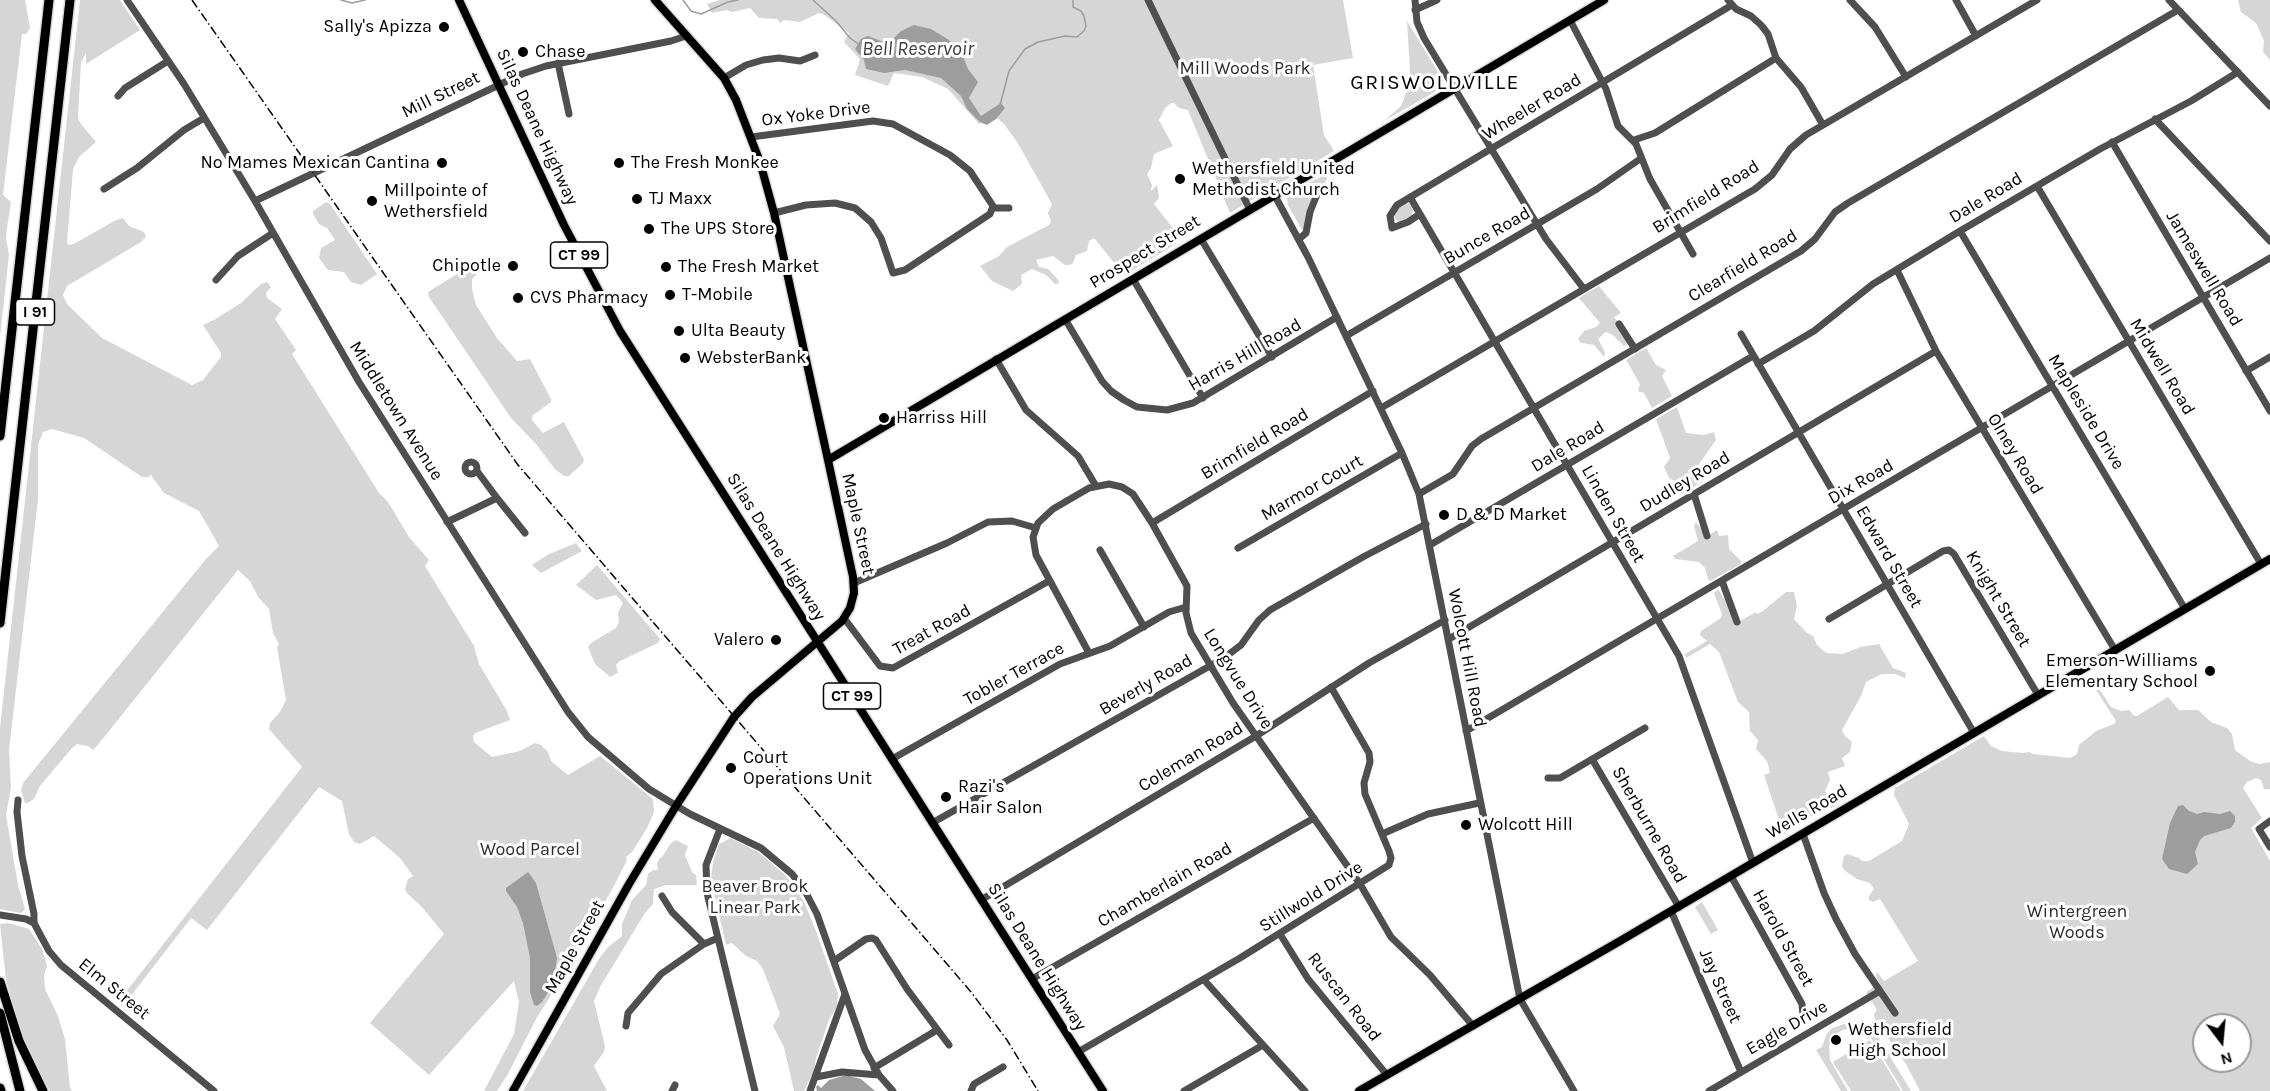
<!DOCTYPE html>
<html>
<head>
<meta charset="utf-8">
<style>
	body { margin:0 }
	#map { position:relative; width:2270px; height:1091px; overflow:hidden; background:#fff; font-family:Karla,sans-serif }
	canvas { display:block }
	.north { position:absolute; left:2192px; top:1013px; width:60px; height:60px; box-sizing:border-box; background:#fff; border:2px solid #999; border-radius:50%; rotate:164deg; font-size:16px; font-weight:700; line-height:24px; text-align:center; color:#000 }
	.north::after { content:''; display:block; margin:auto; width:21px; height:27px; background:#000; clip-path:polygon(50% 0,100% 100%,50% 72%,0 100%) }
</style>
</head>
<body>
<div id="map">
<canvas width="2270" height="1091"></canvas>
<div class="north">N</div>
</div>
<script>
const ctx = document.querySelector('canvas').getContext('2d');
ctx.lineJoin = 'round';
function paint(path, color) { ctx.fillStyle = color; ctx.fill(path, 'evenodd'); }
const toPath = rows => new Path2D(rows.map(r => 'M' + r).join(''));
function stroke(path, color, width, dash) { ctx.strokeStyle = color; ctx.lineWidth = width; ctx.lineCap = dash ? 'butt' : 'round'; ctx.setLineDash(dash || []); ctx.stroke(path); }
function write(font, color, halo, rows, align = 'center') {
  ctx.font = font + ' Karla,sans-serif'; ctx.lineWidth = 6; ctx.setLineDash([]); ctx.textBaseline = 'middle'; ctx.strokeStyle = halo; ctx.fillStyle = color; for (const [text, x, y, turn = 0] of rows) {
    ctx.save(); ctx.translate(x, y); ctx.rotate((+turn || 0) * Math.PI / 180); ctx.textAlign = isNaN(turn) ? turn : align; if (halo) ctx.strokeText(text, 0, 0); ctx.fillText(text, 0, 0); ctx.restore();
  }
}
paint(toPath([
	[0,0,25,0,30,28,26,34,22,34,3,195,11,202,7,228,6,238,9,255,0,337],
	[80,0,120,0,140,30,86,64,86,53,81,62,78,118,81,124,96,142,79,157,73,169,67,243,69,245,74,244,114,221,123,218,129,226,144,232,146,237,141,242,67,286,63,295,67,304,102,338,192,385,203,380,221,357,221,353,203,325,214,320,241,303,261,284,267,282,271,287,266,293,267,298,282,309,275,319,296,350,292,354,379,493,388,502,409,537,429,560,425,566,474,646,479,664,507,711,510,720,475,733,473,736,474,742,492,757,520,751,535,743,541,745,548,752,551,761,568,775,600,756,653,799,654,812,647,828,632,852,626,857,627,860,615,884,568,968,536,1019,508,1074,497,1091,484,1091,514,1034,519,1002,514,981,429,1075,370,1023,444,934,422,907,406,892,405,889,408,879,413,876,400,858,374,836,360,844,354,842,349,834,342,801,319,787,207,930,191,918,123,1006,118,1002,302,767,269,729,270,723,280,712,286,700,277,647,279,644,273,633,269,609,258,597,250,581,238,570,97,746,93,750,88,746,77,744,72,748,40,786,34,799,28,803,25,803,21,790,23,783,206,559,219,546,199,511,164,493,150,474,149,477,142,477,84,438,52,429,43,432,38,445,38,499,9,750,11,788,6,815,18,885,25,909,21,913,0,909,0,728],
	[720,0,1343,0,1353,58,1313,65,1324,135,1334,151,1230,213,1188,110,1179,108,1174,103,1171,103,1165,108,1159,120,1173,146,1154,154,1151,168,1147,174,1152,185,1151,191,1157,185,1158,190,1159,198,1154,204,1176,232,1176,244,1124,275,1094,238,1089,241,1087,251,1076,255,1073,263,1069,265,1065,265,1053,256,1036,260,1039,267,1048,269,1053,274,1059,281,1058,284,1055,284,1046,275,1032,269,1021,275,1022,284,1013,291,992,281,980,266,999,256,1007,247,1049,225,1051,221,1048,213,1052,204,1017,142,1004,124,997,118,979,124,948,89,922,77,894,73,888,86,855,75,860,59,844,42,849,33,823,14,819,13,800,22,784,20,780,23,777,19,759,18,750,8,732,12,726,10,712,13,707,4],
	[2238,0,2270,0,2270,60,2263,52,2264,41,2256,23,2241,12],
	[1407,21,1441,77,1443,85,1440,89,1384,121,1401,106,1409,86,1410,73],
	[1326,174,1327,179,1323,186,1319,185,1305,230,1302,230,1288,205,1287,198,1290,193],
	[326,202,330,204,377,274,361,285,351,282,344,272,328,270,319,258,321,248,335,240,327,228,319,224,313,214,313,211],
	[1409,203,1413,210,1412,215,1400,222,1394,219,1397,209,1404,204],
	[475,263,478,263,479,272,472,279,472,289,476,305,497,338,517,361,530,359,551,399,551,402,532,416,532,420,543,433,564,422,584,460,583,463,569,476,564,476,555,469,536,444,511,418,429,297,428,292],
	[1599,286,1621,313,1614,317,1632,342,1624,346,1613,335,1606,332,1598,339,1605,352,1604,357,1594,345,1581,343,1578,339,1584,331,1596,327,1600,323,1579,298],
	[1646,348,1656,365,1666,370,1662,376,1672,396,1652,408,1644,393,1638,391,1640,384,1626,360],
	[1677,407,1686,433,1704,435,1714,432,1716,440,1697,467,1702,482,1682,494,1679,484,1669,478,1664,467,1670,458,1656,419],
	[1696,522,1707,536,1717,530,1719,536,1728,535,1729,549,1741,561,1741,564,1710,581,1708,579,1705,568,1699,562,1675,559,1673,556,1698,541,1694,526],
	[576,543,582,551,541,573,532,565,549,554],
	[597,565,660,639,658,643,620,661,616,665,618,673,610,677,595,664,588,647,591,643,616,628,619,622,618,612,623,603,616,595,596,600,576,585],
	[1718,589,1725,600,1732,606,1740,621,1756,612,1757,614,1763,611,1786,592,1794,592,1797,606,1794,619,1807,633,1813,636,1817,645,1826,653,1843,654,1860,647,1879,644,1893,668,1906,673,1905,678,1895,674,1882,674,1866,682,1861,696,1842,730,1844,735,1852,742,1850,752,1842,758,1845,766,1828,772,1830,780,1825,791,1835,806,1814,816,1809,816,1809,819,1784,834,1764,775,1770,773,1767,761,1756,749,1758,740,1750,731,1749,712,1738,702,1719,652,1710,644,1686,658,1685,654,1707,641,1700,635,1701,631,1721,618,1722,614,1714,593],
	[2094,681,2111,707,2121,711,2129,710,2134,716,2137,716,2168,697,2179,710,2198,710,2211,722,2227,728,2232,734,2235,750,2250,761,2259,764,2270,762,2270,789,2264,789,2261,780,2256,778,2247,782,2243,788,2262,818,2251,828,2270,861,2270,1091,1920,1091,1906,1064,1875,1019,1874,1014,1877,1010,1866,992,1880,984,1876,976,1877,972,1884,981,1918,961,1880,899,1873,902,1869,900,1869,896,1874,889,1870,883,1857,879,1844,870,1842,866,1844,856,1847,854,1859,858,1862,861,1869,861,1902,841,1909,824,1894,795,1895,788,1984,736,1991,746,2002,751,2023,753,2029,752,2033,754,2070,758,2077,754,2079,745,2096,731,2114,724,2116,721,2096,690],
	[2204,1025,2240,1025,2240,1061,2204,1061],
	[731,838,758,852,784,874,795,887,804,902,816,931,838,994,837,1006,829,1020,816,1058,814,1071,804,1091,794,1091,784,1047,773,1026,780,1014,763,969,757,961,746,956,732,943,726,945,711,880,713,862,719,844],
	[676,840,688,846,685,855,692,872,696,875,697,885,666,885,654,889,653,904,645,913,600,987,594,1001,605,1046,604,1052,594,1066,607,1091,523,1091,599,959,608,947,622,936,622,924,632,900,646,885,648,874,653,870,658,870,657,864,659,859,662,857,671,843],
	[1702,902,1718,930,1711,934,1695,907],
	[8,923,29,929,42,949,47,966,44,975,45,989,58,1016,65,1039,70,1088,72,1091,50,1091,29,1054,23,1038,6,980,0,924],
	[1850,1022,1863,1024,1875,1032,1911,1091,1903,1091,1870,1036,1864,1031,1854,1028,1843,1030,1837,1033,1829,1046,1830,1060,1848,1091,1841,1091,1816,1050,1822,1047,1826,1035,1832,1028],
	[1870,1040,1901,1091,1851,1091,1833,1062]
]), '#d6d6d6');
paint(toPath([
	[914,25,931,29,949,40,962,54,968,69,978,82,969,98,981,116,1001,103,1005,108,996,119,987,125,980,122,967,109,961,96,941,78,905,70,884,73,866,69,864,60,855,49,861,39,868,36,881,41,893,39,901,31],
	[2183,805,2189,811,2197,814,2204,812,2220,814,2230,811,2235,816,2235,822,2231,828,2204,836,2200,840,2195,852,2198,864,2187,874,2169,869,2162,859,2170,823,2178,806],
	[528,872,536,883,557,958,553,985,542,1002,537,1006,534,1005,530,992,530,958,523,923,517,907,506,891,506,888],
	[846,1075,861,1079,875,1091,817,1091,816,1087,818,1085,821,1088,829,1080]
]), '#9d9d9d');
stroke(toPath([
	[341,0,352,3,365,0],
	[683,0,691,11,701,14,728,2,738,0],
	[813,0,836,21,850,38,860,45],
	[1000,105,1009,71,1025,49,1038,42,1065,36,1077,37,1084,31,1086,26,1084,16,1081,11,1073,7,1073,0]
]), '#9d9d9d', 1.5);
const major = toPath([
	[459,0,564,225,620,331,1103,1091],
	[828,460,1604,0],
	[513,1091,629,884,676,806,734,717,752,697,842,621,850,608,854,593,853,577,828,460,774,213,760,162,736,100,724,78,655,0],
	[1359,1091,1620,941,2270,559]
]);
const highway = toPath([
	[0,436,49,0],
	[0,623,70,0],
	[0,982,19,1041,43,1091],
	[0,1013,20,1091],
	[0,1088,1,1091]
]);
stroke(major, '#dbdbdb', 11);
stroke(highway, '#dbdbdb', 12);
stroke(toPath([
	[127,0,184,84,255,201,359,382,568,712,588,737,649,789,690,814,761,848,792,874,804,889,817,914,865,1050,879,1075,893,1091],
	[1148,0,1250,210],
	[1415,0,1417,22,1424,38,1546,239,1584,289],
	[1728,0,1736,9,1751,16,1761,25,1768,34,1776,58,1801,87,1823,125],
	[1850,0,1875,27,1906,77],
	[1956,0,1976,36],
	[2169,0,2270,106],
	[1415,10,1437,0],
	[1570,20,1606,89,1618,126,1636,144,1650,179,1693,254],
	[558,63,569,114],
	[724,78,746,65,763,60,779,58,800,61,815,55],
	[118,96,125,88,168,61],
	[2155,119,2270,241],
	[751,137,873,121,893,124,950,155,970,171,993,206,990,214,905,270,893,273,881,238,871,222,855,208,835,203,806,205,774,213],
	[1634,140,1655,133,1776,58],
	[2112,142,2270,411],
	[2037,186,2261,564],
	[104,189,137,168,184,130,204,118],
	[1275,196,1308,257,1402,453,1419,494,1520,999,1574,1091],
	[1410,197,1679,656,1753,863],
	[255,201,522,74,546,66,671,41,686,36],
	[993,208,1009,208],
	[1420,214,1408,222,1392,228,1390,216,1397,205,1732,5],
	[1960,231,2185,609],
	[1201,239,1272,357],
	[1299,239,1306,233,1310,212,1320,187],
	[1897,270,1936,351,2115,650],
	[1133,279,1203,398],
	[216,280,238,256,273,233],
	[1065,319,1102,381,1111,391,1124,400,1137,407,1167,410,1193,403,1337,317],
	[1619,324,1635,349],
	[1741,334,1974,733],
	[1346,336,1597,189,1640,159],
	[996,359,1026,410,1078,456,1096,486],
	[1758,364,1814,331,1873,284,1960,231,2100,149,2191,101,2238,72],
	[2246,371,2270,357],
	[1381,408,1755,189,1772,175,1790,149,1806,135,2037,0],
	'465 468a6 6 0 1 1 12 0a6 6 0 1 1-12 0Z',
	[477,471,497,498],
	[1419,494,1453,474,1472,446,1481,439,1801,251,1815,239,1835,212,1848,203,2178,10],
	[1694,494,1707,536],
	[447,522,497,498,525,533],
	[1152,523,1373,391],
	[1430,545,1753,356],
	[1238,548,1402,453],
	[1100,550,1144,627],
	[1722,581,1737,622],
	[854,583,947,543,988,522,1012,521,1036,528],
	[844,618,880,666,893,668,1049,581],
	[1829,619,1943,551,1949,550,1954,554,2038,695],
	[1449,639,1936,351],
	[1089,653,1036,555,1033,537,1038,523,1053,509,1089,488,1109,484,1122,487,1133,494,1152,523,1187,586,1186,613,1191,633,1233,703,1360,884,1391,937,1430,975,1473,1026],
	[1466,731,2270,258],
	[892,759,1060,664,1110,646,1169,612,1186,607],
	[1592,759,1679,907],
	[1548,778,1560,778,1645,728],
	[18,800,17,812,22,856,34,914,34,923],
	[2270,821,2259,829,2270,847],
	[932,823,1224,658,1241,645,1259,620,1270,610,1363,557,1426,524],
	[720,829,706,865,707,893,755,1091],
	[1382,834,1428,814,1479,803],
	[1803,834,1824,893,1836,919,1855,954,1895,1013],
	[1731,876,1802,1004,1803,1016],
	[662,896,672,912,704,944],
	[981,900,1256,736,1369,663,1445,620],
	[1671,911,1741,1072],
	[0,915,26,919,34,923,49,951,61,965,214,1091],
	[1280,934,1308,979,1387,1075],
	[834,961,866,939,872,938,876,940,907,989,949,1045],
	[1032,979,1314,818],
	[1204,980,1305,1091],
	[626,1026,628,1013,661,974,704,944,718,938],
	[1078,1052,1240,958,1389,865,1391,858,1389,851,1365,794,1364,783,1370,762,1369,753,1331,687],
	[874,1068,937,1030],
	[816,1077,842,1072,879,1075],
	[672,1091,675,1085],
	[810,1091,845,994],
	[971,1091,974,1084,1003,1067],
	[1184,1091,1263,1045],
	[1709,1091,1880,991]
]), '#4f4f4f', 7);
stroke(major, '#000', 8);
stroke(highway, '#000', 9);
stroke(toPath([
	[192,0,518,465,971,992,1007,1040,1038,1091]
]), '#000', 1.5, [9, 3, 1.5, 3]);
for (const [x, y, r, color] of [
	[444,27,6,"#000"],
	[523,52,6,"#000"],
	[442,163,6,"#000"],
	[619,163,6,"#000"],
	[1180,179,6,"#000"],
	[637,199,6,"#000"],
	[372,201,6,"#000"],
	[649,229,6,"#000"],
	[513,266,6,"#000"],
	[666,267,6,"#000"],
	[670,295,6,"#000"],
	[518,298,6,"#000"],
	[679,331,6,"#000"],
	[685,358,6,"#000"],
	[884,418,6,"#000"],
	[1444,515,6,"#000"],
	[776,640,6,"#000"],
	[2210,671,6,"#000"],
	[731,768,6,"#000"],
	[946,797,6,"#000"],
	[1466,825,6,"#000"],
	[1836,1040,6,"#000"]
]) { const dot = new Path2D(); dot.arc(x, y, r, 0, 2 * Math.PI); ctx.fillStyle = color; ctx.fill(dot); stroke(dot, '#fff', 2); }
for (const [x, y, w] of [
	[579,255,57],
	[35,312,39],
	[852,696,57]
]) { const box = new Path2D(); box.roundRect(x - w / 2, y - 13, w, 26, 4.5); ctx.fillStyle = '#fff'; ctx.fill(box); stroke(box, '#000', 1.5); }
write('bold 16px', '#000', null, [
	["CT 99",579,255],
	["I 91",35,312],
	["CT 99",852,696]
]);
write('18px', '#000', '#fff', [
	["Sally's Apizza",432,27,"right"],
	["Chase",535,52],
	["No Mames Mexican Cantina",430,163,"right"],
	["The Fresh Monkee",631,163],
	["Wethersfield United",1192,169],
	["Methodist Church",1192,190],
	["Millpointe of",384,191],
	["Wethersfield",384,212],
	["TJ Maxx",649,199],
	["The UPS Store",661,229],
	["Chipotle",501,266,"right"],
	["The Fresh Market",678,267],
	["T-Mobile",682,295],
	["CVS Pharmacy",530,298],
	["Ulta Beauty",691,331],
	["WebsterBank",697,358],
	["Harriss Hill",896,418],
	["D & D Market",1456,515],
	["Valero",764,640,"right"],
	["Emerson-Williams",2198,661,"right"],
	["Elementary School",2198,682,"right"],
	["Court",743,758],
	["Operations Unit",743,779],
	["Razi's",958,787],
	["Hair Salon",958,808],
	["Wolcott Hill",1478,825],
	["Wethersfield",1848,1030],
	["High School",1848,1051]
], 'left');
write('18px', '#2d2d2d', '#fff', [
	["Mill Woods Park",1245,69],
	["Wood Parcel",530,850],
	["Beaver Brook",755,887],
	["Linear Park",755,908],
	["Wintergreen",2077,912],
	["Woods",2077,933]
]);
write('18px', '#000', '#fff', [
	["Mill Street",441,95,-26],
	["Wheeler Road",1532,107,-31],
	["Ox Yoke Drive",816,114,-7],
	["Silas Deane Highway",537,127,65],
	["Brimfield Road",1706,197,-32],
	["Dale Road",1986,198,-31],
	["Bunce Road",1487,236,-30],
	["Prospect Street",1145,252,-31],
	["Clearfield Road",1743,266,-31],
	["Jameswell Road",2204,269,59],
	["Harris Hill Road",1245,355,-30],
	["Midwell Road",2162,367,59],
	["Middletown Avenue",396,411,58],
	["Mapleside Drive",2086,412,59],
	["Brimfield Road",1255,444,-31],
	["Dale Road",1568,447,-31],
	["Olney Road",2015,454,59],
	["Dudley Road",1685,482,-31],
	["Dix Road",1861,482,-30],
	["Marmor Court",1312,488,-30],
	["Linden Street",1613,514,60],
	["Maple Street",858,524,78],
	["Silas Deane Highway",776,547,58],
	["Edward Street",1889,557,60],
	["Knight Street",1998,599,59],
	["Treat Road",932,630,-29],
	["Wolcott Hill Road",1467,658,79],
	["Tobler Terrace",1014,674,-29],
	["Longvue Drive",1238,679,58],
	["Beverly Road",1146,685,-30],
	["Coleman Road",1191,757,-31],
	["Wells Road",1807,812,-30],
	["Sherburne Road",1649,825,60],
	["Chamberlain Road",1165,885,-30],
	["Stillwold Drive",1311,897,-32],
	["Harold Street",1783,938,61],
	["Maple Street",575,947,-61],
	["Silas Deane Highway",1037,957,58],
	["Jay Street",1720,986,66],
	["Elm Street",114,989,39],
	["Ruscan Road",1344,997,52],
	["Eagle Drive",1787,1028,-30]
]);
write('italic 20px', '#3e3e3e', '#fff', [
	["Bell Reservoir",918,49]
]);
ctx.letterSpacing = '1.5px';
write('21px', '#000', '#fff', [
	["GRISWOLDVILLE",1435,83]
]);
ctx.letterSpacing = '0px';
</script>
</body>
</html>
